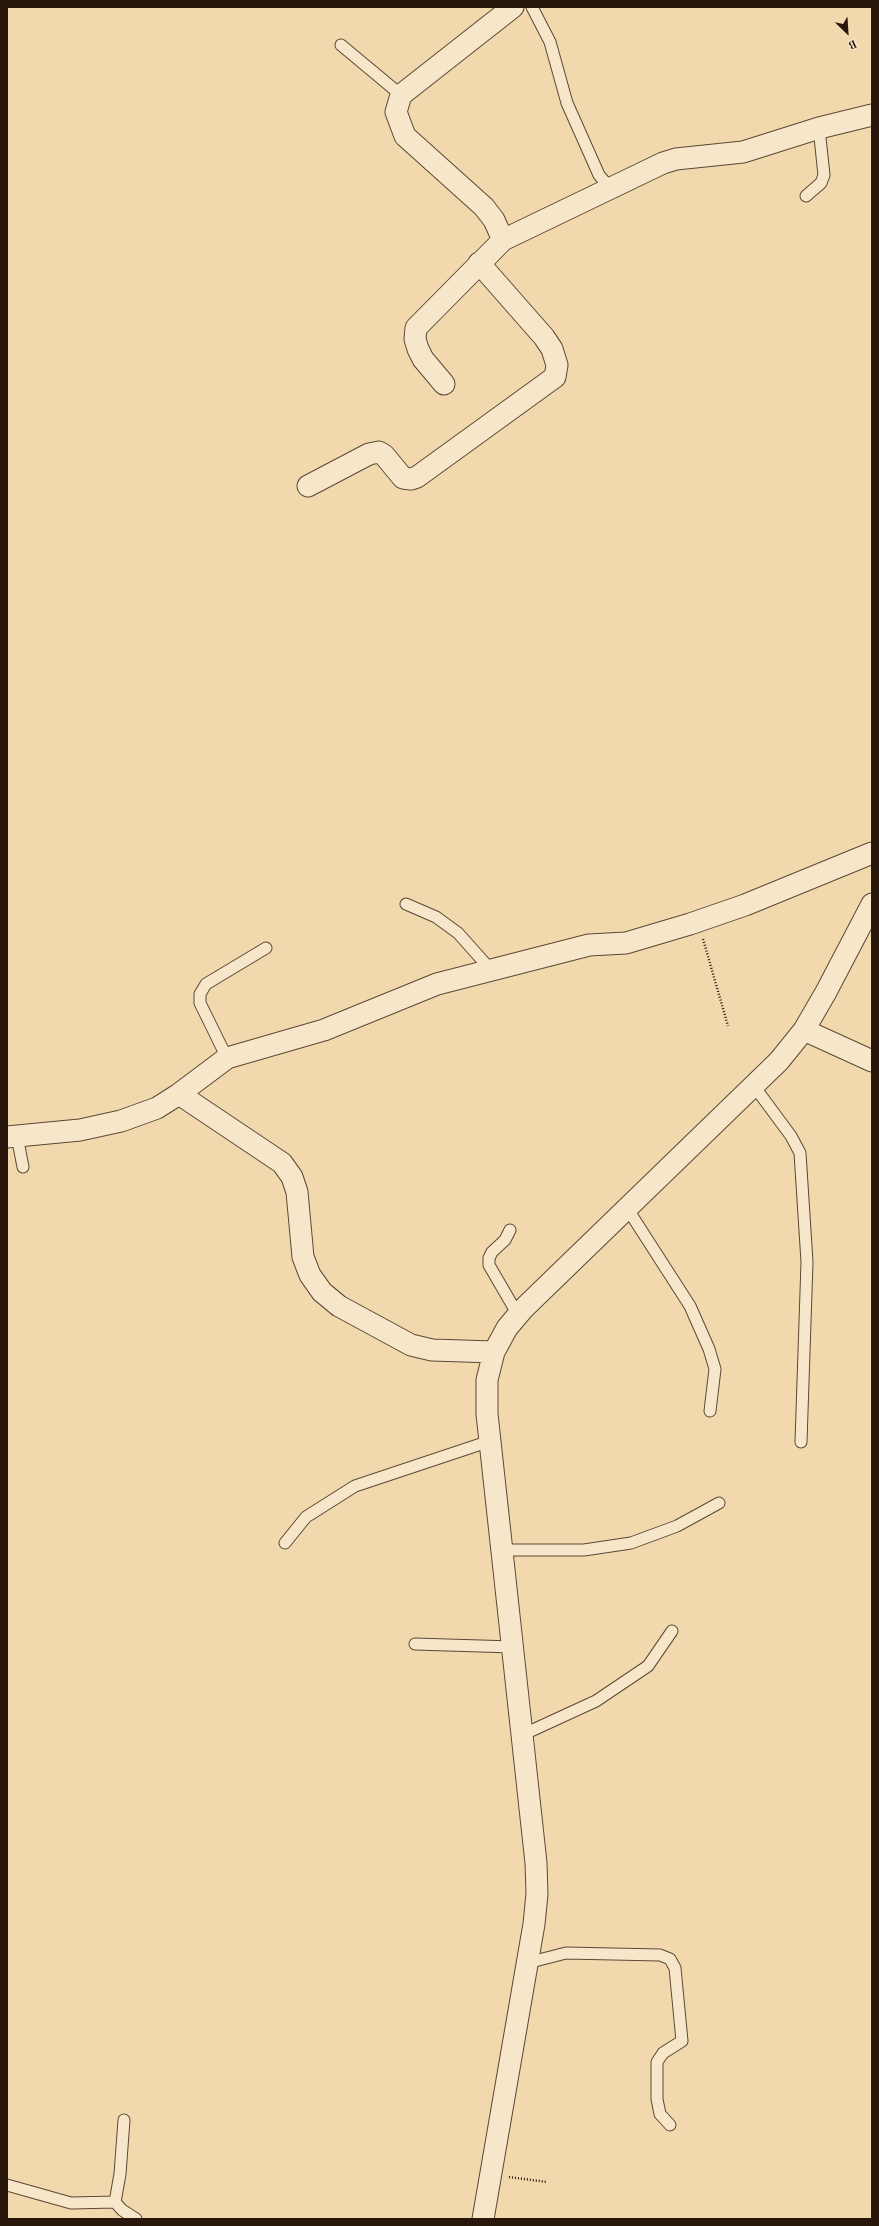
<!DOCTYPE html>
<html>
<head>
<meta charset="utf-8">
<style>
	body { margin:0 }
	#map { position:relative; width:879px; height:2226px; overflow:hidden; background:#f2d9ad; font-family:"Old Standard TT",serif }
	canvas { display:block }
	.frame { position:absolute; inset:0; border:8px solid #29170d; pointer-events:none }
	.north { position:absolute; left:827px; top:12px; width:40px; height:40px; -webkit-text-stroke:3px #f7e6ca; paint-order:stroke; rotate:155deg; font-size:11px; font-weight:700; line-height:16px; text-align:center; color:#29170d }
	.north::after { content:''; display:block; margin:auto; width:14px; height:18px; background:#29170d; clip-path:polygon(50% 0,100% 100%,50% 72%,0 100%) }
</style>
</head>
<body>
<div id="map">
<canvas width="879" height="2226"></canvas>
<div class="frame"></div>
<div class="north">B</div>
</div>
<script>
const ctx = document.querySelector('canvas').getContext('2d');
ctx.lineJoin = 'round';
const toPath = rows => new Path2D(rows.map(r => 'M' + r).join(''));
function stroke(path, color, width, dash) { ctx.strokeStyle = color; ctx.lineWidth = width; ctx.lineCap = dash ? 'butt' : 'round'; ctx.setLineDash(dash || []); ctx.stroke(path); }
const lane = toPath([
	[532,7,550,42,567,103,599,175,610,188],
	[341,45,401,95],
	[806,196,821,183,824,175,819,128],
	[406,904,436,917,458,933,491,970],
	[227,1058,200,1003,200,994,206,984,266,948],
	[754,1086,791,1136,800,1153,807,1262,801,1442],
	[17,1136,23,1167],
	[627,1208,690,1306,709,1349,715,1369,710,1411],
	[510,1230,505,1240,492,1252,489,1258,489,1265,518,1315],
	[285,1543,306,1517,355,1486,490,1441],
	[502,1550,584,1550,631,1543,677,1526,719,1503],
	[415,1644,513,1647],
	[522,1735,596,1701,648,1666,672,1631],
	[527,1963,566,1953,660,1955,670,1959,675,1968,682,2041,663,2053,657,2062,657,2099,660,2114,670,2125],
	[124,2120,120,2174,115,2202,122,2210,136,2219],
	[7,2185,71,2203,115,2202]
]);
const street = toPath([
	[503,240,494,220,484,207,405,136,396,112,401,95,513,7],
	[444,384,423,359,418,349,415,339,416,328,503,240,663,163,676,159,743,152,819,128,872,115],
	[308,486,369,454,379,452,384,455,403,478,411,479,417,477,555,377,557,365,552,349,544,337,479,263],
	[804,1030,872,1061],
	[179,1094,282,1163,292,1177,297,1192,303,1257,310,1275,322,1292,339,1306,411,1345,432,1350,494,1352],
	[7,1137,80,1130,121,1121,157,1108,179,1094,227,1058,324,1030,437,984,589,945,626,943,690,924,745,905,872,853],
	[483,2219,534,1924,537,1894,536,1863,487,1414,487,1380,494,1352,507,1328,523,1309,779,1061,804,1030,826,992,872,904]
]);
stroke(lane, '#5b4835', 13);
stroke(street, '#5b4835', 23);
stroke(toPath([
	[703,939,728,1026],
	[509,2177,547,2182]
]), '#29170d', 2.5, [1, 2]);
stroke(lane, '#f7e6ca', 11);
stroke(street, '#f7e6ca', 21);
</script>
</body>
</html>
